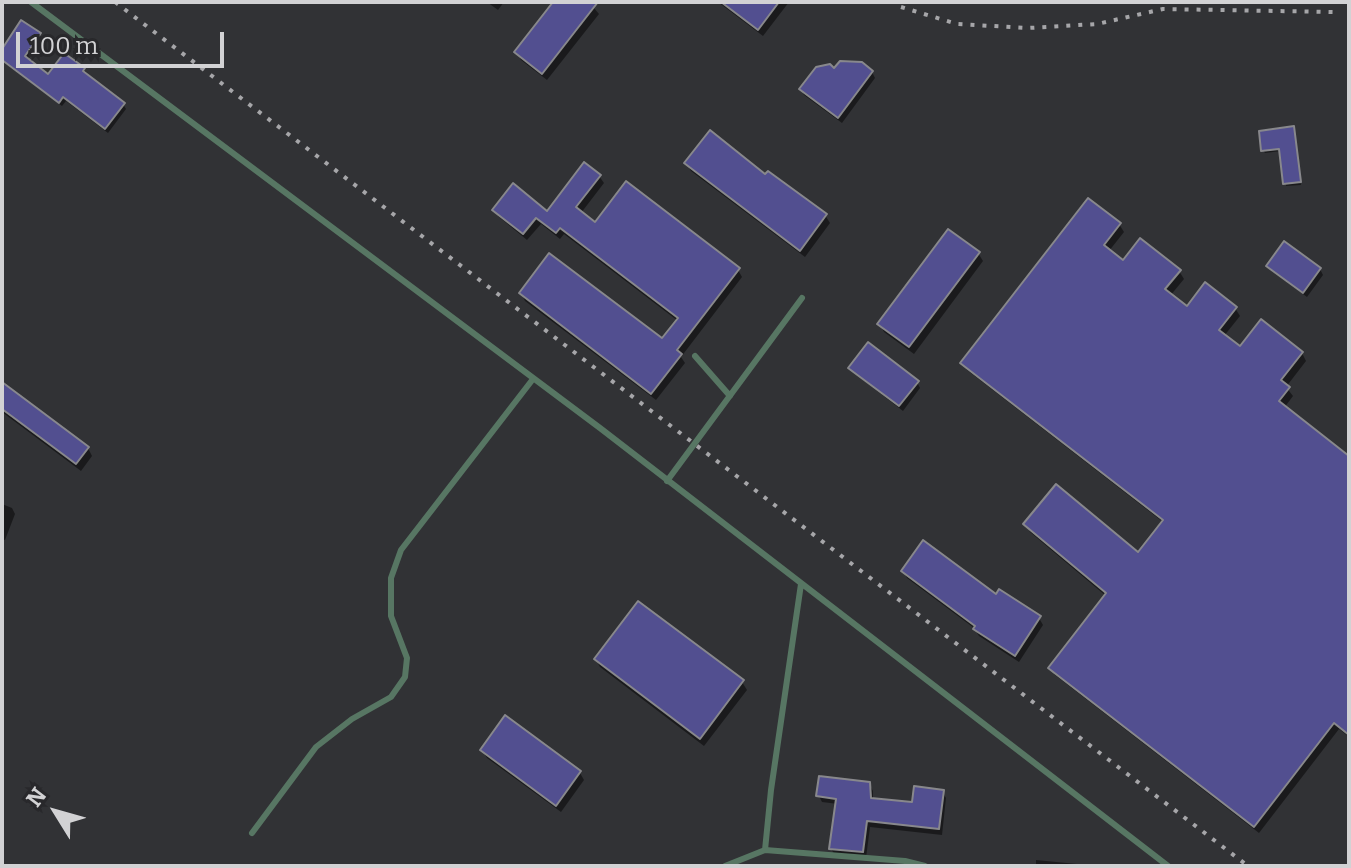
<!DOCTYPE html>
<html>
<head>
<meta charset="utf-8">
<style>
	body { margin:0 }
	#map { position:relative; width:1351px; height:868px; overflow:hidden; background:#313235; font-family:Bitter,serif }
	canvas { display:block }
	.frame { position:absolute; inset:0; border:4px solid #d2d2d4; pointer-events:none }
	.north { position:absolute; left:16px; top:772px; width:80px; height:80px; -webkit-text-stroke:6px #28282b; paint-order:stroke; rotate:307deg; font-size:22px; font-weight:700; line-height:32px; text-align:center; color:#d2d2d4 }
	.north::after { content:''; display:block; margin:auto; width:28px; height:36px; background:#d2d2d4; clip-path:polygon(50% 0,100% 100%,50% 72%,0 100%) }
	.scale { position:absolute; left:16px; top:32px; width:208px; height:36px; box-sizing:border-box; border:4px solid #d2d2d4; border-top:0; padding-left:10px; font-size:24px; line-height:28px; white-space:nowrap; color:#d2d2d4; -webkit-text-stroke:6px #28282b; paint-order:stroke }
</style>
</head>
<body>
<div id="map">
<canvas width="1351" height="868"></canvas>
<div class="frame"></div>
<div class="north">N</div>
<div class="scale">100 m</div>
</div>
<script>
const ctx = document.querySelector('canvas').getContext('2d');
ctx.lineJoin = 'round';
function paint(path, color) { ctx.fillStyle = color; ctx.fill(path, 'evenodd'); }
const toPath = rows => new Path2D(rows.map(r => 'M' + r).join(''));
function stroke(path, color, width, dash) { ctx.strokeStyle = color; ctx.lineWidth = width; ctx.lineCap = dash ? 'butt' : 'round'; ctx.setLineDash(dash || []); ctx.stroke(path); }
paint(toPath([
	[487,2,504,2,498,10],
	[556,2,589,2,599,14,547,80,521,60,517,52],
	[718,2,789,2,763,36],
	[39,35,42,39,27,61,48,77,84,70,123,104,126,109,108,133,66,101,62,106,2,61,2,51],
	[834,70,872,72,875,78,842,123,804,95,801,90],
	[1293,128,1301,185,1286,186,1281,151,1265,153,1263,150],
	[686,163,766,177,825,215,830,223,805,257,691,171],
	[599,176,604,183,581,213,595,224,738,270,742,277,681,357,685,363,656,400,525,301,521,293,662,341,678,321,564,234,560,239,541,224,527,240,499,217,494,210,547,213],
	[1119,224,1124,232,1109,251,1124,263,1179,271,1184,279,1170,296,1187,309,1235,308,1240,316,1224,336,1240,349,1302,353,1306,361,1286,387,1293,396,1284,408,1349,458,1349,737,1339,729,1259,833,1055,675,1051,668,1106,596,1030,532,1026,525,1138,555,1163,522,967,370,963,363],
	[978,253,983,261,914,354,884,332,880,324],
	[1268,266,1320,269,1323,275,1307,297,1272,271],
	[851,368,917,382,920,388,903,411,854,373],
	[2,385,88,448,92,456,81,471,2,412],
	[2,504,12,508,15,514,5,540,2,539],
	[903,571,996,597,1039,618,1043,625,1019,662,979,636,974,628,907,578],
	[596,660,742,682,747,690,704,746,600,667],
	[482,750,580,773,584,780,561,812,487,758],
	[869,784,873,791,873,800,913,804,942,791,946,798,942,835,870,827,866,858,835,855,831,849,838,804,822,802,819,796],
	[1036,860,1087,865,1087,866,1036,866]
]), '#0007');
const building = toPath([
	[553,2,598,2,542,74,514,52,553,2],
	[721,2,779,2,758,30,721,2],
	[21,20,41,33,25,56,48,74,64,53,85,68,83,71,125,103,105,129,63,97,59,103,2,60,2,49,21,20],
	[840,61,862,62,873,71,838,118,799,89,816,67,830,64,834,68,840,61],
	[1294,126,1301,182,1283,184,1279,149,1261,151,1259,131,1294,126],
	[710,130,765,174,768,171,827,214,800,251,684,163,710,130],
	[584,162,601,175,576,207,595,222,626,181,740,268,677,350,682,354,651,394,519,293,549,253,662,338,678,318,560,228,556,233,536,218,523,234,492,210,513,183,547,211,584,162],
	[1088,198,1121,223,1104,245,1123,260,1140,238,1181,270,1165,289,1187,306,1205,282,1237,307,1219,330,1240,346,1261,319,1303,352,1281,380,1290,387,1279,401,1349,456,1349,735,1334,723,1254,827,1048,668,1106,593,1023,524,1056,484,1138,552,1163,520,960,363,1088,198],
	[948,229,980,252,909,347,877,324,948,229],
	[1284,241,1321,268,1303,293,1266,266,1284,241],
	[868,342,919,381,899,406,848,368,868,342],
	[2,382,89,447,76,464,2,409,2,382],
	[923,540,996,594,999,589,1041,616,1015,656,973,629,975,626,901,571,923,540],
	[638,601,744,680,700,739,594,659,638,601],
	[505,715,581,771,556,806,480,750,505,715],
	[819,776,870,782,871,798,912,802,914,786,944,790,939,829,867,821,863,852,829,849,836,799,816,796,819,776]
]);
paint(building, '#524f90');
stroke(building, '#88888c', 2);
stroke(toPath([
	[31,2,600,428,1168,866],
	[695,356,730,396],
	[667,481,802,298],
	[252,833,316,747,352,719,391,697,405,677,407,658,391,616,391,578,401,550,533,379],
	[765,850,771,790,801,584],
	[725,866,765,850,905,861,925,866]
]), '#577663', 6);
stroke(toPath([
	[115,2,1248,866],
	[901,7,957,24,1028,28,1097,24,1163,9,1333,12]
]), '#a6a6a9', 4, [4, 8]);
</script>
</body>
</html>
